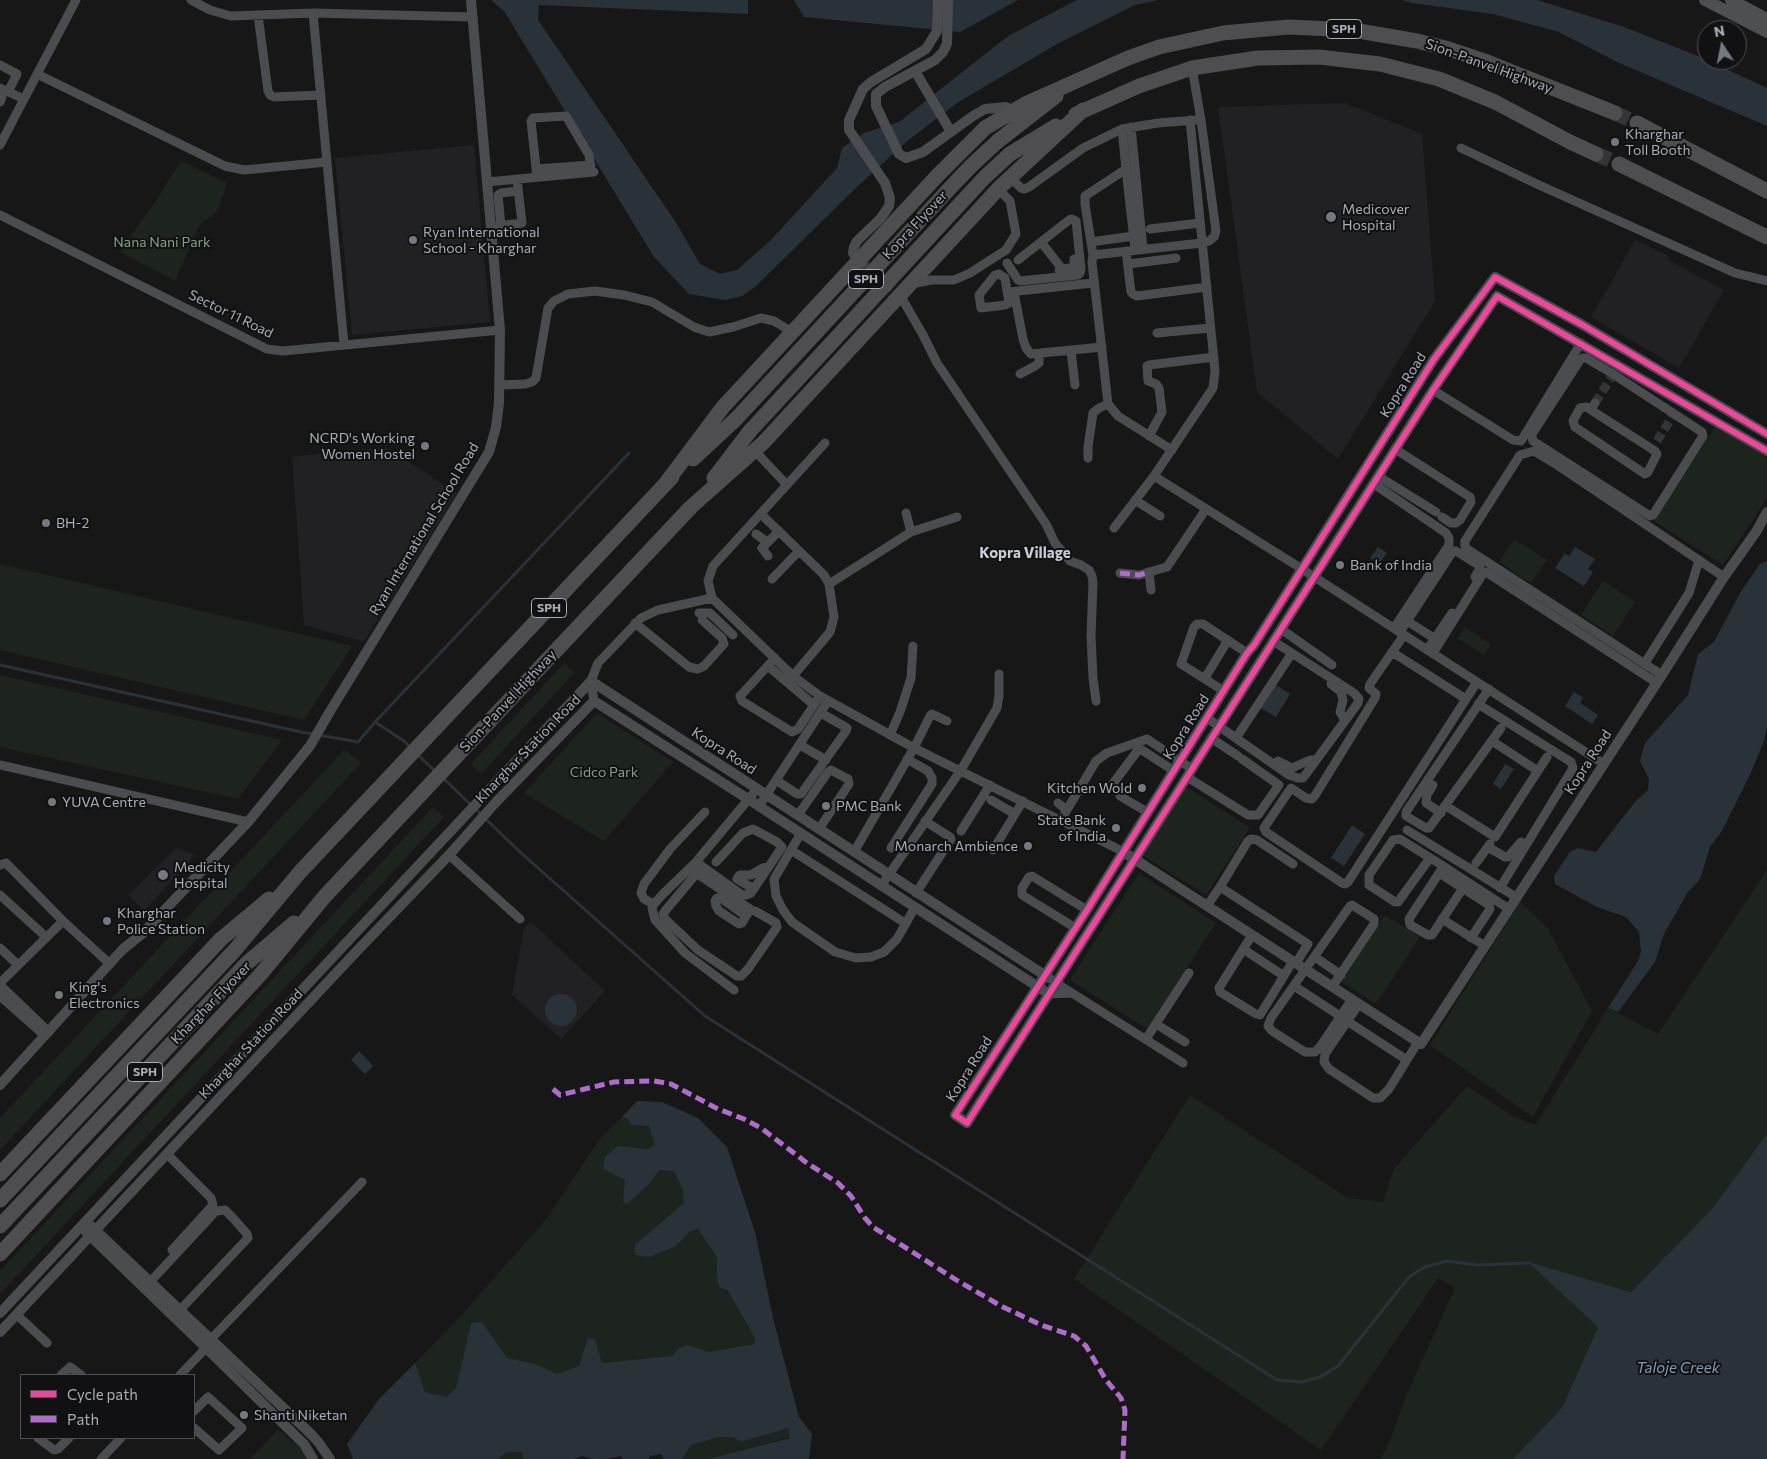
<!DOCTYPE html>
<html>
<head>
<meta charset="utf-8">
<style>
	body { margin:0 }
	#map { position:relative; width:1767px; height:1459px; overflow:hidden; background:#171717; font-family:Commissioner,sans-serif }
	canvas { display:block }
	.legend { position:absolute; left:20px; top:1374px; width:175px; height:65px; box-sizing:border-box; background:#111113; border:1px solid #4d4f55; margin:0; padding:6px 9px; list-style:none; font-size:15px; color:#a8adb8 }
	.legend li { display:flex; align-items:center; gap:10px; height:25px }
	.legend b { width:25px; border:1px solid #4d4f55 }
	.north { position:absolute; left:1697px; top:20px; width:50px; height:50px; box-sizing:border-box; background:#111113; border:1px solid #4d4f55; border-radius:50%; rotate:349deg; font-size:14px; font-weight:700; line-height:20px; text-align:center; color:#a8adb8 }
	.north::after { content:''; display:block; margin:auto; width:18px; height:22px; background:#757880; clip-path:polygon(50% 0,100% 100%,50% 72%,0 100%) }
</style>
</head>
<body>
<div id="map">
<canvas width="1767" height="1459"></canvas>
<ul class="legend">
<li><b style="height:6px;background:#ed469a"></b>Cycle path</li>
<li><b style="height:6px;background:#b06ccc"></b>Path</li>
</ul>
<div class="north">N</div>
</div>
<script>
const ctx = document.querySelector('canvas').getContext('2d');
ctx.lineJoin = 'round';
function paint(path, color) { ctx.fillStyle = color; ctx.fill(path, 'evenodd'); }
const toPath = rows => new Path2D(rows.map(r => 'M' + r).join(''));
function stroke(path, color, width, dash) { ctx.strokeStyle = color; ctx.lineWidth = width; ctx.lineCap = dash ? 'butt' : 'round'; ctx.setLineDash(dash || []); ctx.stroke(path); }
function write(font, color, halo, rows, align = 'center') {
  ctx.font = font + ' Commissioner,sans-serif'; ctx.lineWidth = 4; ctx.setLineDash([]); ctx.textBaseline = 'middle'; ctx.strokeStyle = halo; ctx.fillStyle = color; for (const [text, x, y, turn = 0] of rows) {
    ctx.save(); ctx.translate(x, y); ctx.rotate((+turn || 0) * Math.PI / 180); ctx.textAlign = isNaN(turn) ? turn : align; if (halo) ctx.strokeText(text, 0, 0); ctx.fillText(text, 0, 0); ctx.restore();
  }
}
paint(toPath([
	[1345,103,1422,134,1435,301,1338,459,1257,392,1218,107],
	[474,145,490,322,352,335,335,158],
	[1635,240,1669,256,1668,260,1724,290,1679,368,1591,317],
	[385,447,457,493,364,642,304,625,292,457],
	[176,848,195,855,144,911,128,895],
	[531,922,605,991,561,1039,512,995,524,928]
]), '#212123');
paint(toPath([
	[181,161,227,183,217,212,200,224,175,281,120,252,157,199],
	[1715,427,1767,457,1767,498,1723,565,1654,521],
	[1514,539,1547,560,1531,583,1499,562],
	[0,564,352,646,304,720,0,650],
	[1603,581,1635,602,1613,636,1581,615],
	[1465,627,1491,644,1484,655,1457,638],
	[564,663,575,672,481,774,471,764],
	[0,675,282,740,238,799,0,747],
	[597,713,673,762,604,841,524,793],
	[345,749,361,763,0,1150,0,1118],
	[1187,787,1250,828,1206,895,1142,855],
	[433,807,444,817,0,1294,0,1271],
	[1767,870,1767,1134,1712,1209,1631,1292,1530,1263,1598,1327,1562,1408,1513,1459,1380,1459,1387,1448,1406,1396,1455,1288,1438,1278,1321,1450,1074,1279,1190,1095,1348,1198,1383,1202,1394,1169,1467,1086,1511,1115,1536,1125,1608,1008,1658,1034],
	[1139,873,1216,923,1147,1029,1070,980],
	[1520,902,1547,927,1592,1011,1533,1117,1430,1045],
	[1385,915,1420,937,1376,1004,1341,982],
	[622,1117,628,1119,631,1125,649,1126,655,1145,648,1149,618,1146,603,1169,625,1180,651,1182,659,1170,674,1170,684,1190,684,1204,662,1224,676,1246,689,1232,698,1229,717,1257,717,1275,755,1338,754,1344,709,1352,687,1345,678,1349,672,1356,602,1363,595,1339,589,1338,579,1366,557,1374,536,1364,506,1358,482,1322,471,1323,456,1388,446,1397,425,1392,415,1363,458,1319,548,1217,599,1140],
	[788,1428,791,1437,708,1459,682,1459,691,1445,719,1437,732,1437,742,1442],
	[278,1429,302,1449,308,1459,250,1459],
	[507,1452,522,1452,523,1459,498,1459]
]), '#1d241e');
paint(toPath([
	[491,0,748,0,748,14,539,5,538,20,675,221,700,264,720,274,737,270,770,241,837,168,842,148,864,133,899,122,1008,36,1077,0,1158,0,1135,5,1057,44,957,103,906,142,859,185,756,286,742,296,725,300,689,294,654,257,504,11],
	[794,0,1018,0,960,32,804,17],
	[1402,0,1537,0,1624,27,1698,56,1767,88,1767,126,1617,62,1559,32,1493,14,1412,3],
	[1378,547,1387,553,1379,564,1370,558],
	[1575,547,1595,559,1588,569,1593,572,1584,586,1555,568,1565,553,1569,556],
	[1767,561,1767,727,1764,741,1749,777,1722,831,1710,847,1700,879,1688,892,1664,934,1655,962,1618,1012,1608,1008,1638,961,1641,952,1639,932,1626,917,1597,907,1555,884,1554,876,1570,852,1578,848,1596,852,1635,802,1648,790,1649,779,1640,761,1645,743,1688,695,1698,654,1714,642,1740,593,1760,564],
	[1276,685,1290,694,1276,717,1261,708],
	[1574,692,1583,698,1580,703,1598,715,1592,724,1565,706],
	[1505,764,1514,769,1501,789,1493,784],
	[1352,825,1365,834,1344,866,1331,858],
	'545 1010a16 16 0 1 1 32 0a16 16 0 1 1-32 0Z',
	[359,1051,373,1066,365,1074,351,1060],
	[637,1101,662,1102,698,1118,727,1147,755,1232,774,1322,799,1417,812,1434,809,1459,708,1459,790,1438,788,1428,741,1442,732,1437,719,1437,691,1445,682,1459,664,1459,661,1454,651,1456,648,1459,623,1459,621,1456,606,1459,593,1459,582,1456,575,1459,523,1459,522,1452,507,1452,498,1459,353,1459,347,1444,379,1399,415,1363,425,1392,446,1397,456,1388,471,1323,482,1322,507,1358,536,1364,557,1374,579,1366,588,1338,595,1339,602,1363,672,1356,678,1349,687,1345,709,1352,754,1344,755,1338,727,1290,719,1287,717,1275,717,1257,698,1229,689,1232,676,1246,650,1257,635,1255,635,1245,684,1203,683,1190,674,1171,659,1170,651,1182,627,1204,623,1202,625,1180,603,1169,605,1157,618,1146,648,1149,655,1145,649,1126,631,1125,628,1119,622,1117],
	[1767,1134,1767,1459,1513,1459,1562,1408,1598,1327,1528,1262,1631,1292,1712,1209]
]), '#2a3239');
stroke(toPath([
	[0,665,301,732,358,742,375,722,404,741,411,748],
	[375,722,629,453],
	[417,754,436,772],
	[443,778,520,852,705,1016,1277,1380,1302,1382,1320,1377,1338,1366,1409,1277,1425,1267,1447,1261,1477,1265,1530,1263]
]), '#2a3239', 3);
stroke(toPath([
	[1595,403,1611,378],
	[1657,441,1672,417]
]), '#343537', 9, [9, 4.5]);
stroke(toPath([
	[862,263,893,289]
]), '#343537', 10, [10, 5]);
stroke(toPath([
	[1615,113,1637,123],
	[1596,154,1619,164]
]), '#343537', 15, [15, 8]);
stroke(toPath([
	[191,0,210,10,231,16,313,13,473,17],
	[313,13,344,344],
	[258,15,268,91,270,95,274,97,321,95],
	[0,65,17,74,8,92],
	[37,74,225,166,244,170,327,162],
	[0,88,24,99],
	[0,94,2,97,0,102],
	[1190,120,1215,371,1213,388,1154,476,1302,569,1604,764],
	[1131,127,1143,249],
	[1122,129,1126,169],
	[0,145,76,0],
	[1461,148,1539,185,1735,273,1767,281],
	[536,169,591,165],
	[537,177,531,121,533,118,566,116,589,155,591,172],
	[1011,178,1021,188,1024,189,1029,187,1083,148,1122,129,1158,123,1196,120],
	[487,182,594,172],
	[0,215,267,349,283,351,500,330],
	[501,226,498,195,501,193,518,191],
	[491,227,522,223,517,179],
	[1150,229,1200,223],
	[1041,242,1063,270],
	[1091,242,1133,236],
	[1126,251,1131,292,1133,294,1137,296,1207,287],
	[1093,255,1085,204,1085,196,1126,169,1135,249],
	[1007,263,1018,280,1020,281,1078,275,1080,273,1081,269,1076,221,1071,219,1069,220,1018,260],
	[1128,264,1176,258],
	[1059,270,1074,267,1074,259],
	[999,274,1005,278,1009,303,1005,305,981,308,979,295,995,275,999,274],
	[911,284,932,280,954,280,970,273,1006,250,1016,234,1010,201,998,189],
	[1009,292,1093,283],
	[1014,292,1023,339,1026,348,1031,354,1102,347],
	[900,295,923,335,937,363,1046,524,1055,543,1070,561,1081,565,1089,570,1092,576,1093,583,1091,636,1093,678,1096,701],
	[1157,333,1210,328],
	[1071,351,1075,385],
	[1583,358,1586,358,1613,374,1702,432,1703,436,1653,515,1650,516,1533,441,1532,438,1532,434,1580,360,1583,358],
	[1020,374,1035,366,1039,363,1039,354],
	[500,385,525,384,532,382,536,378,548,308,554,301,568,294,595,291,624,295,652,302,694,327,709,332,733,327,761,318,774,321,792,332],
	[1433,390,1513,440,1521,441,1581,343],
	[1591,410,1587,407,1580,408,1573,421,1575,427,1645,474,1648,472,1657,454,1655,451,1591,410,1595,403],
	[1149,436,1162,412,1159,388,1156,384,1148,381,1147,366,1149,365,1214,357],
	[825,443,713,566,708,581,712,598,793,676,820,696,914,748,1122,851],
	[1395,449,1470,497,1471,502,1460,520,1456,523,1451,523,1442,517],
	[1172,450,1118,416,1108,404,1092,262,1093,255,1202,243,1209,241,1214,237,1216,231,1201,120,1192,68],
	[755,451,787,485],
	[1088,458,1088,447,1093,413,1099,408,1108,404],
	[1378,476,1436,512],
	[1374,484,1446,533,1449,538,1449,545,1394,628],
	[1135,500,1160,516],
	[906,513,911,532],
	[761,514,824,575,829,584,834,617,830,632,793,676],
	[1114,528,1154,476],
	[756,534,767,542],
	[768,556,762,548,779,531],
	[1149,572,1151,590],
	[1120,573,1139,575,1167,567,1206,509],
	[772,579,799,551],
	[829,584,911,532,957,517],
	[699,613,710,613,733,635],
	[1407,621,1434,638],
	[635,623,689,667,698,669,704,666,724,644,722,638,702,620],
	[1281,629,1332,665],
	[1400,632,1453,551,1456,551,1480,566,1479,570,1475,577],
	[1404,635,1370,684,1369,688,1376,694,1375,698,1316,794,1312,799,1306,798,1291,788,1264,828,1266,832,1342,883,1345,884,1348,882,1477,682],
	[1427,650,1452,613],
	[1392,652,1466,699],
	[1433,653,1482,575,1486,572,1657,683],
	[775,658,742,694,740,696,742,701,792,732,798,729,820,696],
	[1645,663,1689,593,1699,560],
	[768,666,814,705],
	[1662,675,1467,549,1465,546,1465,541,1520,455,1534,451,1557,465,1724,577],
	[1205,678,1228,640],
	[1331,684,1341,692,1343,700,1340,712,1345,720],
	[1489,689,1406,812,1406,816,1426,828,1429,828,1501,728],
	[1224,691,1181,664,1194,627,1197,624,1203,624,1247,653],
	[594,701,591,681,598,663,641,618,658,610,712,598],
	[1478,704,1571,762,1573,768,1500,888],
	[1207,718,1289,775,1298,778,1303,778,1306,774,1358,703,1359,699,1354,693,1273,641],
	[890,735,900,712,911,678,913,646],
	[1211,738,1238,756],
	[1236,738,1292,653],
	[1492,741,1538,771],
	[800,745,826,760],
	[1278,761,1292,768,1310,760,1316,760],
	[0,765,248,822],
	[1187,777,1248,815,1258,815,1279,785,1242,759],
	[776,780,797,794,801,794,846,731,847,728,821,713],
	[1112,785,1138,750,1142,750,1174,771],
	[1433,785,1427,795,1426,803,1441,813],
	[1120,796,1147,812],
	[991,800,1015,814],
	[1058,803,1067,810],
	[759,806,828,701],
	[1446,806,1495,837,1547,757],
	[798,815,828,772,831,770,848,779,849,784,819,829],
	[1061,820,1096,761,1107,753,1147,739,1192,769],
	[1407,830,1516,897],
	[961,831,990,785],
	[801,833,774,879,776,896,783,910,792,922,835,952,856,958,871,957,884,952,897,939,915,907],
	[1488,847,1505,857,1508,857,1521,842],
	[891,848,932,784,932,778,928,771,907,759],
	[791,850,905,923],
	[993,850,1023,801],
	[854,852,914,748,930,716,932,714,947,721],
	[449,855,520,919],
	[1430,858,1398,902,1395,902,1369,885,1369,875,1393,840,1400,839,1440,864,1509,909],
	[696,862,742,895,746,895,751,893,782,847,777,842,753,829,743,833,716,862],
	[1476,863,1490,844],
	[0,865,6,863,63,921,110,964],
	[1443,867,1409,919,1410,925,1428,935,1432,935,1463,888],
	[693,871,750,909,749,912,746,916,742,923,739,924,719,911,716,906,715,901,717,898,721,898,746,916],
	[1439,873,1489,905,1490,909,1471,938],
	[696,874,665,911,663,914,665,919,698,950,737,976,741,976,748,969,777,927,776,923,755,911],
	[881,886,961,770,997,708,999,696,999,674],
	[1220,887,1248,841,1251,839,1257,840,1293,864],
	[754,889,737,879,738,877,740,875,751,875,763,868,768,867],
	[916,893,951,839,950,837,925,821],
	[0,895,46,937],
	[654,904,644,899,641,893,644,884,670,849,705,812],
	[1207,906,1220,887,1308,944,1296,963],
	[1442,919,1485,946],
	[1074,927,1022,895,1022,888,1029,877,1032,876,1087,910],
	[1252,935,1219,988,1220,992,1256,1014,1260,1015,1293,961],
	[0,948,18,965],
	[1243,949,1284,976],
	[1315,957,1341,975],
	[0,983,63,921],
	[1056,983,1183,1063],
	[0,985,49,1032],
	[1294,986,1340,1016],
	[1332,987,1374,924,1374,919,1371,917,1352,905,1350,906,1271,1018,1268,1026,1272,1031,1305,1052,1315,1052,1320,1047,1352,999],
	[734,990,685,953,655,920,652,908,654,904,662,895,696,862,757,789],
	[1049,994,1072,993],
	[0,996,45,1036],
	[1359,1004,1325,1054,1324,1062,1329,1069,1373,1098,1380,1098,1389,1089,1418,1042],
	[1347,1021,1407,1060],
	[1156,1024,1185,1042],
	[1146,1039,1189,973],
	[167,1154,211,1198,213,1205,172,1250],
	[150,1282,216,1211,225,1210,233,1218,247,1234,248,1238,180,1310],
	[17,1315,47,1343],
	[61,1375,70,1367,81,1375],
	[180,1375,206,1348,211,1339,362,1182],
	[194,1411,208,1397,242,1428,219,1450,194,1428],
	[38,1438,54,1450,58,1449,69,1438],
	[101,1459,121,1438]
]), '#4b4c50', 9);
stroke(toPath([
	[948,0,947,44,943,52,935,60,885,87,876,94,876,106,899,154,906,158,923,152,973,116,985,109,1006,107,1013,110],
	[915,71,951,132],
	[862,263,855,256,853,253,854,247,857,241,881,218,889,206,890,198,885,183,849,130,849,120,863,89,871,82,926,49,937,31,938,0],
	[1767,434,1581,324,1495,277,1434,359,1254,645,1247,653,1087,910,955,1115,967,1123,1433,390,1497,296,1767,451],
	[1122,851,1421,1044,1662,675,1724,577,1756,532,1767,512],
	[0,1085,122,950,143,933,248,822,310,746,329,713,489,452,496,427,499,403,500,330,471,0],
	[91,1226,312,1435,319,1443,330,1459],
	[86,1232,206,1348,304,1444,313,1459],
	[0,1313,591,681,1049,978],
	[0,1332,355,953,449,855,497,801,594,701,748,799,1049,994]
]), '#4b4c50', 10);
stroke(toPath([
	[1705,0,1767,32],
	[1731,0,1767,19]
]), '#4d4f52', 12);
stroke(toPath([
	[1076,114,1139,86,1192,68,1258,58,1319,57,1380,64,1439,79,1495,102,1570,142,1596,154],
	[1637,123,1767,191],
	[998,141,1056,96],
	[1010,154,1056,126],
	[1619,164,1767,237],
	[693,459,736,419],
	[714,478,750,431],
	[666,483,723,407,937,176,985,128,1027,103,1128,58,1159,47,1223,33,1288,27,1353,30,1417,41,1449,49,1482,60,1615,113],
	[0,1174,221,939,269,899],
	[0,1200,234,951,300,872,672,477],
	[0,1226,247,963,294,923],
	[0,1254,260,975,325,896,691,507,763,443,976,213,998,189,1083,110]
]), '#4e4e51', 15);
stroke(toPath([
	[736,419,950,188,972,165,998,141],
	[750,431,984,178,1010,154]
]), '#4e4e51', 15);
stroke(toPath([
	[1120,573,1139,575,1149,572],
	[553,1089,560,1095,614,1082,654,1081,671,1084,718,1109,744,1119,761,1128,807,1163,838,1183,851,1196,865,1218,873,1227,958,1281,1001,1306,1041,1325,1074,1336,1086,1346,1106,1380,1121,1398,1125,1410,1123,1459]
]), '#b06ccc', 5, [10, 5]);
stroke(toPath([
	[1767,434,1581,324,1495,277,1434,359,1254,645,1247,653,1087,910,955,1115,967,1123,1433,390,1497,296,1767,451]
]), '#ed469a', 6);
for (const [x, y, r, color] of [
	[1615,142,5,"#757880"],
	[1331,217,6,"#757880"],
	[413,240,5,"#757880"],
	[425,446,5,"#757880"],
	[46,523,5,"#757880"],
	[1340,565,5,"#757880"],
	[1142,788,5,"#757880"],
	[52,802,5,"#757880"],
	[826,806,5,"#757880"],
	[1116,828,5,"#757880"],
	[1028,846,5,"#757880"],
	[163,875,6,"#757880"],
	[107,921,5,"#757880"],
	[59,995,5,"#757880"],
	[244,1415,5,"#757880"]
]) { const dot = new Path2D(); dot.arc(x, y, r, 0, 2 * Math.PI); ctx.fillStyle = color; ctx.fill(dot); stroke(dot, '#111113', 2); }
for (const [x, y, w] of [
	[1344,29,35],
	[866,279,35],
	[549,608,35],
	[145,1072,35]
]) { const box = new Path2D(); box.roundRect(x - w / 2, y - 9.5, w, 19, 4); ctx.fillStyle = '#111113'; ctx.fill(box); stroke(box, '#a8adb8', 1); }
write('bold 12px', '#a8adb8', null, [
	["SPH",1344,29],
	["SPH",866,279],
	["SPH",549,608],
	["SPH",145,1072]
]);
write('14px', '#a8adb8', '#111113', [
	["Sion-Panvel Highway",1489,66,20],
	["Kopra Flyover",915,225,-47],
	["Sector 11 Road",231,314,26],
	["Kopra Road",1403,385,-58],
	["Ryan International School Road",424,529,-59],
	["Sion-Panvel Highway",508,701,-47],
	["Kopra Road",1186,727,-58],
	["Kharghar Station Road",528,749,-46],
	["Kopra Road",724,751,33],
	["Kopra Road",1588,762,-57],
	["Kharghar Flyover",211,1003,-46],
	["Kharghar Station Road",251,1044,-47],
	["Kopra Road",969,1069,-58]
]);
write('14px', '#a8adb8', '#111113', [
	["Kharghar",1625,134],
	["Toll Booth",1625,150],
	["Medicover",1342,209],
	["Hospital",1342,225],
	["Ryan International",423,232],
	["School - Kharghar",423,248],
	["NCRD's Working",415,438,"right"],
	["Women Hostel",415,454,"right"],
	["BH-2",56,523],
	["Bank of India",1350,565],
	["Kitchen Wold",1132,788,"right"],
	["YUVA Centre",62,802],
	["PMC Bank",836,806],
	["State Bank",1106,820,"right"],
	["of India",1106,836,"right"],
	["Monarch Ambience",1018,846,"right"],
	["Medicity",174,867],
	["Hospital",174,883],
	["Kharghar",117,913],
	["Police Station",117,929],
	["King's",69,987],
	["Electronics",69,1003],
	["Shanti Niketan",254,1415]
], 'left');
write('14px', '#7fa381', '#111113', [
	["Nana Nani Park",162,242],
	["Cidco Park",604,772]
]);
write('bold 15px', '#c9ccd4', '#111113', [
	["Kopra Village",1025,553]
]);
write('italic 15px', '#7f9bb3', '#111113', [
	["Taloje Creek",1678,1368]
]);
</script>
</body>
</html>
